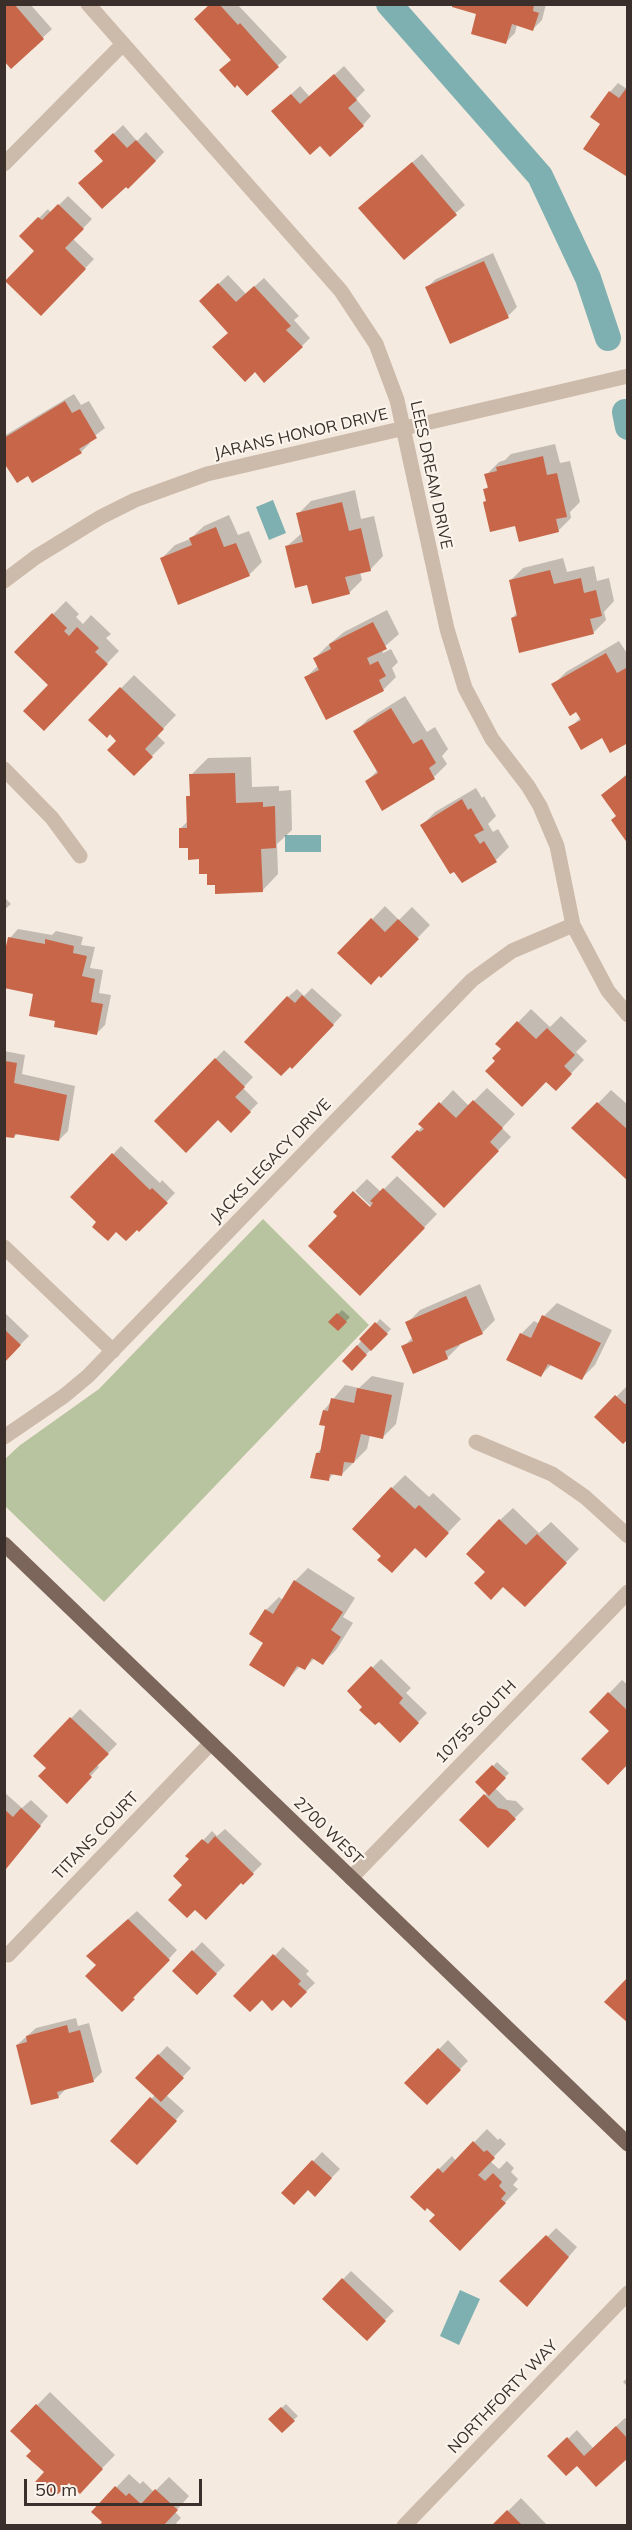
<!DOCTYPE html>
<html>
<head>
<meta charset="utf-8">
<style>
	body { margin:0 }
	#map { position:relative; width:632px; height:2530px; overflow:hidden; background:#f4eadf; font-family:Mulish,sans-serif }
	canvas { display:block }
	.frame { position:absolute; inset:0; border:6px solid #3a2f2a; pointer-events:none }
	.scale { position:absolute; left:24px; top:2479px; width:178px; height:27px; box-sizing:border-box; border:3px solid #3a2f2a; border-top:0; padding-left:8px; font-size:18px; line-height:21px; white-space:nowrap; color:#3a2f2a; -webkit-text-stroke:4px #fbf4ec; paint-order:stroke }
</style>
</head>
<body>
<div id="map">
<canvas width="632" height="2530"></canvas>
<div class="frame"></div>
<div class="scale">50 m</div>
</div>
<script>
const ctx = document.querySelector('canvas').getContext('2d');
ctx.lineJoin = 'round';
function paint(path, color) { ctx.fillStyle = color; ctx.fill(path, 'evenodd'); }
const toPath = rows => new Path2D(rows.map(r => 'M' + r).join(''));
function stroke(path, color, width, dash) { ctx.strokeStyle = color; ctx.lineWidth = width; ctx.lineCap = dash ? 'butt' : 'round'; ctx.setLineDash(dash || []); ctx.stroke(path); }
function write(font, color, halo, rows, align = 'center') {
  ctx.font = font + ' Mulish,sans-serif'; ctx.lineWidth = 4.5; ctx.setLineDash([]); ctx.textBaseline = 'middle'; ctx.strokeStyle = halo; ctx.fillStyle = color; for (const [text, x, y, turn = 0] of rows) {
    ctx.save(); ctx.translate(x, y); ctx.rotate((+turn || 0) * Math.PI / 180); ctx.textAlign = isNaN(turn) ? turn : align; if (halo) ctx.strokeText(text, 0, 0); ctx.fillText(text, 0, 0); ctx.restore();
  }
}
paint(toPath([
	[263,1219,369,1325,104,1602,5,1506,4,1460,19,1446,99,1389]
]), '#b8c39f');
paint(toPath([
	[273,500,286,533,269,540,256,507],
	[285,835,321,835,321,852,285,852],
	[460,2290,480,2299,459,2345,440,2336]
]), '#7eb0b1');
paint(toPath([
	[4,4,30,4,52,29,11,67],
	[211,4,237,4,287,57,247,94],
	[454,4,546,4,542,20,533,29,517,24,515,33,506,42,478,13],
	[344,66,365,90,356,99,371,116,363,125,320,144,282,103,300,86,310,97],
	[618,83,627,89,602,124,610,92],
	[123,125,137,141,146,132,164,152,147,170,102,207,105,142],
	[422,154,465,205,404,258,369,200],
	[68,196,92,219,73,239,94,259,41,314,36,251,21,236,48,209,51,213],
	[493,253,517,307,508,316,427,287,436,279],
	[228,275,246,294,264,278,299,316,294,320,310,338,302,346,230,332,210,292],
	[74,394,81,405,89,401,105,428,88,441,90,443,81,452,28,474,4,460,4,436],
	[555,444,560,463,570,461,580,502,570,512,571,518,558,531,517,524,485,489,489,486,486,475,499,462,505,460,511,454],
	[355,490,361,519,374,516,383,556,370,570,360,572,362,580,349,593,308,583,286,547,302,533,298,514,311,501],
	[229,515,238,535,249,531,262,562,249,575,162,558,175,545,190,539,204,526],
	[563,558,567,572,594,566,597,581,609,578,614,601,604,612,606,620,593,633,512,618,518,612,510,581,523,568],
	[66,601,79,614,76,617,83,624,91,615,111,634,106,638,119,651,56,716,50,685,16,652],
	[387,610,399,634,382,649,383,653,391,649,398,662,392,668,396,677,383,690,306,677,318,666,314,659,327,646,344,632],
	[619,641,628,655,628,741,570,728,581,717,553,685,566,672],
	[134,675,176,715,157,735,165,743,134,774,118,741,90,720],
	[405,696,427,732,435,727,448,749,442,756,447,764,434,777,383,808,367,781,378,770,355,732,368,719],
	[251,757,252,787,279,786,279,791,291,790,292,830,277,844,278,874,262,891,217,883,200,858,189,847,180,829,188,821,188,797,192,793,191,775,208,758],
	[628,773,628,840,618,816,603,795],
	[476,788,482,798,484,796,496,816,488,824,493,832,498,829,509,847,496,860,422,825,435,812],
	[4,897,11,904,4,910],
	[385,906,399,920,412,907,430,925,381,976,340,953],
	[18,929,52,935,56,931,83,937,81,945,95,947,90,968,103,970,99,993,111,995,105,1025,96,1034,57,1020,35,993,10,938],
	[312,988,342,1015,301,1059,288,997,297,989,304,996],
	[531,1009,550,1027,561,1016,587,1041,576,1052,584,1060,556,1089,546,1080,497,1060,503,1049,497,1044],
	[224,1050,253,1077,243,1088,258,1103,231,1131,218,1119,156,1121],
	[4,1051,25,1055,22,1074,75,1086,68,1131,59,1140,18,1133,14,1137,4,1135],
	[487,1088,515,1114,502,1128,511,1137,444,1206,393,1157,423,1126,421,1124,453,1090,469,1106],
	[611,1090,628,1105,628,1179,574,1128],
	[121,1146,160,1183,162,1180,175,1193,139,1230,137,1228,116,1230,99,1222,72,1197],
	[397,1176,437,1214,373,1281,374,1213,376,1211,355,1191,367,1179,381,1192],
	[480,1284,495,1320,482,1333,459,1343,460,1345,447,1358,403,1347,413,1337,407,1323,420,1310],
	[557,1303,612,1330,595,1365,582,1378,552,1364,541,1375,521,1334,534,1321,540,1324,544,1316],
	[342,1310,350,1317,338,1329,330,1322],
	[4,1312,29,1336,4,1361],
	[380,1319,391,1329,352,1369,344,1361],
	[372,1376,404,1383,396,1424,383,1437,370,1435,367,1449,341,1475,334,1473,328,1480,317,1453,322,1448,327,1425,324,1410,345,1385,359,1388],
	[628,1385,628,1437,596,1417],
	[405,1475,429,1497,433,1493,461,1519,438,1543,415,1546,383,1556,392,1488],
	[513,1508,539,1533,551,1522,579,1549,537,1592,487,1572,500,1520],
	[308,1568,355,1598,343,1617,353,1623,336,1650,323,1663,315,1658,305,1668,300,1666,283,1685,265,1643,266,1610,279,1597,283,1600,295,1581],
	[381,1659,411,1688,406,1693,427,1713,400,1740,349,1691],
	[622,1680,628,1685,628,1762,611,1731,591,1712],
	[80,1709,117,1744,97,1765,99,1767,67,1802,48,1768,35,1756],
	[497,1762,509,1773,495,1788,507,1800,516,1801,524,1809,488,1845,461,1820,488,1792,478,1782],
	[4,1792,22,1808,31,1800,48,1816,6,1867,4,1866],
	[225,1829,262,1864,243,1883,188,1856,212,1831,217,1836],
	[137,1911,177,1950,122,2010,98,1965,97,1947],
	[202,1942,225,1965,197,1993,174,1971],
	[283,1947,309,1971,306,1974,315,1983,291,2006,283,1998,236,1996],
	[76,2018,78,2026,89,2023,102,2072,93,2081,68,2087,58,2097,17,2045,36,2028],
	[448,2040,468,2061,427,2103,406,2083],
	[167,2046,191,2068,166,2095,184,2111,145,2154,112,2141,155,2095,137,2078],
	[487,2129,498,2140,500,2138,506,2144,490,2161,499,2169,507,2161,514,2168,511,2172,518,2179,513,2185,518,2189,473,2236,437,2215,412,2196,452,2156,456,2161],
	[322,2152,340,2169,315,2195,308,2188,283,2193],
	[556,2228,577,2247,535,2296,534,2251],
	[351,2271,394,2311,366,2339,324,2299],
	[628,2377,628,2387,623,2382],
	[50,2392,115,2455,80,2491,69,2481,46,2472,33,2451,12,2431],
	[286,2404,298,2416,282,2431,270,2419],
	[625,2418,628,2420,628,2456,577,2464,550,2456,577,2430,593,2448],
	[129,2474,140,2484,143,2481,154,2492,169,2477,189,2496,175,2512,181,2518,176,2523,179,2526,101,2526,104,2522,93,2512],
	[521,2498,548,2526,493,2526]
]), '#0003');
stroke(toPath([
	[389,4,540,176,588,278,608,338],
	[625,412,628,427]
]), '#7eb0b1', 26);
paint(toPath([
	[4,4,14,4,44,39,11,69,4,61],
	[210,4,219,4,238,25,240,23,279,67,247,96,237,85,235,88,219,70,231,60,194,19],
	[452,4,534,4,533,11,539,13,533,31,512,24,506,44,471,34,476,14,452,7],
	[334,74,357,100,348,108,364,126,330,157,320,146,310,155,271,111,291,94,300,104],
	[628,86,628,175,626,176,583,149,600,124,590,117,609,91,619,98],
	[113,133,127,148,136,140,156,161,128,189,126,187,102,209,78,183,103,161,94,151],
	[412,162,457,215,404,260,358,208],
	[58,204,84,229,65,248,86,269,41,316,5,281,34,251,19,236,38,217,42,220],
	[484,261,509,318,450,344,425,287],
	[218,283,236,302,254,286,291,326,286,330,303,347,264,383,255,372,245,382,212,347,228,333,199,301],
	[65,401,72,413,80,409,97,438,79,449,82,453,32,483,28,476,17,483,4,463,4,438],
	[543,456,547,475,557,473,567,517,556,519,559,532,519,542,515,526,490,532,483,502,486,501,483,489,488,488,484,474,497,471,496,467],
	[342,502,349,531,361,528,371,571,345,577,350,594,312,604,307,585,295,588,285,546,303,542,296,513],
	[216,527,224,547,236,543,250,576,178,605,160,558,192,545,189,538],
	[550,570,554,584,581,578,584,593,596,590,602,616,590,619,594,634,519,653,511,618,517,616,509,580],
	[52,613,67,628,64,631,69,636,77,627,99,648,95,652,108,664,44,731,23,711,48,685,14,652],
	[373,622,387,649,367,658,370,665,378,661,386,676,379,680,384,691,326,720,304,677,319,670,313,658,331,649,329,644],
	[606,653,617,673,626,668,628,670,628,743,610,753,602,738,581,750,568,727,581,720,576,712,570,716,551,684],
	[120,687,164,729,145,749,153,757,134,776,107,750,116,741,110,734,107,738,88,720],
	[391,708,413,744,422,739,436,763,429,768,435,779,382,811,365,781,378,773,353,731],
	[235,773,236,803,263,802,263,807,275,806,276,848,261,849,263,892,215,894,215,885,207,885,207,874,199,874,199,859,188,860,188,848,179,848,179,828,187,828,186,796,190,796,189,774],
	[628,774,628,844,611,820,616,816,601,795],
	[462,799,468,810,471,808,484,830,474,835,480,844,484,841,497,862,462,883,454,872,450,874,420,825],
	[371,918,385,932,398,919,419,939,381,978,379,976,371,985,337,953],
	[8,937,45,944,45,939,74,946,73,953,87,956,82,976,95,979,91,1002,103,1004,97,1035,54,1027,55,1021,29,1016,33,994,4,988,4,955],
	[302,995,334,1025,292,1069,290,1067,281,1076,244,1042,287,996,295,1003],
	[517,1021,536,1039,547,1028,575,1055,564,1066,572,1074,556,1091,546,1082,522,1107,485,1071,495,1061,492,1058,501,1049,495,1044],
	[215,1058,245,1087,235,1097,251,1112,231,1133,218,1120,186,1153,154,1121],
	[5,1061,17,1063,14,1083,67,1095,59,1141,15,1134,14,1138,5,1137],
	[473,1100,503,1128,490,1142,499,1151,444,1208,391,1157,417,1130,420,1132,424,1129,418,1124,439,1102,456,1118],
	[597,1102,628,1130,628,1181,571,1128],
	[112,1153,150,1190,152,1188,168,1203,139,1232,137,1230,126,1241,116,1232,108,1241,92,1227,96,1222,70,1197],
	[383,1188,425,1228,360,1296,308,1246,337,1216,333,1212,353,1191,370,1207,373,1203,370,1201],
	[466,1296,483,1334,445,1351,448,1359,413,1374,401,1346,413,1341,405,1322],
	[337,1313,347,1322,338,1331,328,1322],
	[542,1315,601,1343,582,1380,548,1364,541,1377,506,1360,520,1333,531,1338],
	[375,1322,388,1334,371,1351,359,1339],
	[4,1329,21,1345,4,1363],
	[357,1345,367,1355,352,1371,342,1361],
	[357,1388,392,1395,383,1439,361,1434,354,1463,344,1462,342,1476,330,1474,329,1481,310,1478,316,1453,320,1453,325,1426,319,1425,323,1410,328,1411,331,1398,354,1403],
	[615,1395,625,1404,628,1402,628,1439,623,1444,594,1417],
	[391,1487,415,1509,419,1505,449,1533,426,1558,415,1548,392,1573,377,1560,381,1556,352,1529],
	[499,1519,526,1545,537,1534,567,1563,525,1607,503,1587,491,1600,474,1583,485,1572,466,1554],
	[294,1580,343,1612,331,1630,341,1637,323,1665,312,1658,305,1670,297,1666,284,1687,249,1665,263,1643,249,1634,265,1609,273,1614],
	[371,1666,403,1698,399,1703,419,1723,400,1743,379,1722,375,1725,359,1710,362,1707,347,1691],
	[608,1692,628,1711,628,1764,608,1785,581,1759,609,1731,589,1712],
	[70,1717,109,1754,89,1774,92,1777,67,1804,38,1776,46,1768,33,1756],
	[492,1765,506,1778,489,1796,475,1782],
	[484,1794,498,1808,507,1810,516,1819,488,1848,459,1820],
	[21,1808,41,1826,6,1869,4,1868,4,1809,13,1817],
	[215,1836,254,1874,243,1885,241,1883,206,1920,195,1910,187,1918,168,1900,182,1885,173,1876,189,1859,185,1856,202,1839,208,1844],
	[128,1919,170,1960,133,1998,135,1999,122,2012,85,1976,96,1965,86,1956],
	[192,1950,217,1974,197,1995,172,1971],
	[273,1954,301,1981,298,1984,307,1992,291,2008,283,2000,272,2011,262,2000,250,2012,233,1996],
	[628,1977,628,2023,604,2002],
	[67,2025,69,2033,80,2030,94,2082,57,2092,59,2098,31,2105,16,2045,27,2042,26,2036],
	[438,2048,461,2070,427,2105,404,2083],
	[158,2054,184,2078,161,2102,135,2078],
	[150,2097,177,2121,137,2165,110,2141],
	[473,2141,484,2152,487,2150,495,2158,478,2175,485,2181,493,2173,502,2182,499,2186,506,2193,501,2199,506,2203,460,2251,429,2221,435,2215,427,2208,425,2211,410,2197,438,2168,443,2173],
	[312,2160,332,2178,315,2197,308,2190,294,2205,281,2193],
	[546,2235,569,2257,527,2307,499,2281],
	[342,2278,386,2321,367,2341,322,2299],
	[36,2404,103,2469,80,2494,69,2483,58,2494,48,2494,35,2482,44,2472,26,2456,31,2451,10,2431],
	[281,2407,295,2421,282,2433,268,2419],
	[616,2426,628,2439,628,2458,596,2487,577,2466,566,2476,547,2456,567,2437,584,2456],
	[115,2486,126,2496,129,2493,141,2504,155,2489,178,2510,163,2526,99,2526,102,2522,91,2512],
	[507,2510,523,2526,491,2526]
]), '#c86649');
stroke(toPath([
	[88,4,341,291,376,344,397,400,447,629,465,688,492,739,528,786,540,806,557,846,573,925,608,991,628,1015],
	[4,164,123,44],
	[4,581,36,557,101,517,135,500,207,474,628,376],
	[4,769,52,818,80,856],
	[4,1247,113,1351],
	[4,1437,64,1396,88,1376,472,980,512,951,573,925],
	[476,1442,552,1474,585,1497,628,1536],
	[351,1878,628,1592],
	[8,1955,211,1743],
	[404,2526,628,2293]
]), '#ccbaab', 15);
stroke(toPath([
	[4,1544,628,2144]
]), '#7c665b', 15);
write('16px', '#3a2f2a', '#fbf4ec', [
	["JARANS HONOR DRIVE",301,434,-13],
	["LEES DREAM DRIVE",431,475,78],
	["JACKS LEGACY DRIVE",271,1161,-46],
	["10755 SOUTH",476,1722,-46],
	["2700 WEST",328,1831,44],
	["TITANS COURT",96,1836,-46],
	["NORTHFORTY WAY",503,2397,-46]
]);
</script>
</body>
</html>
